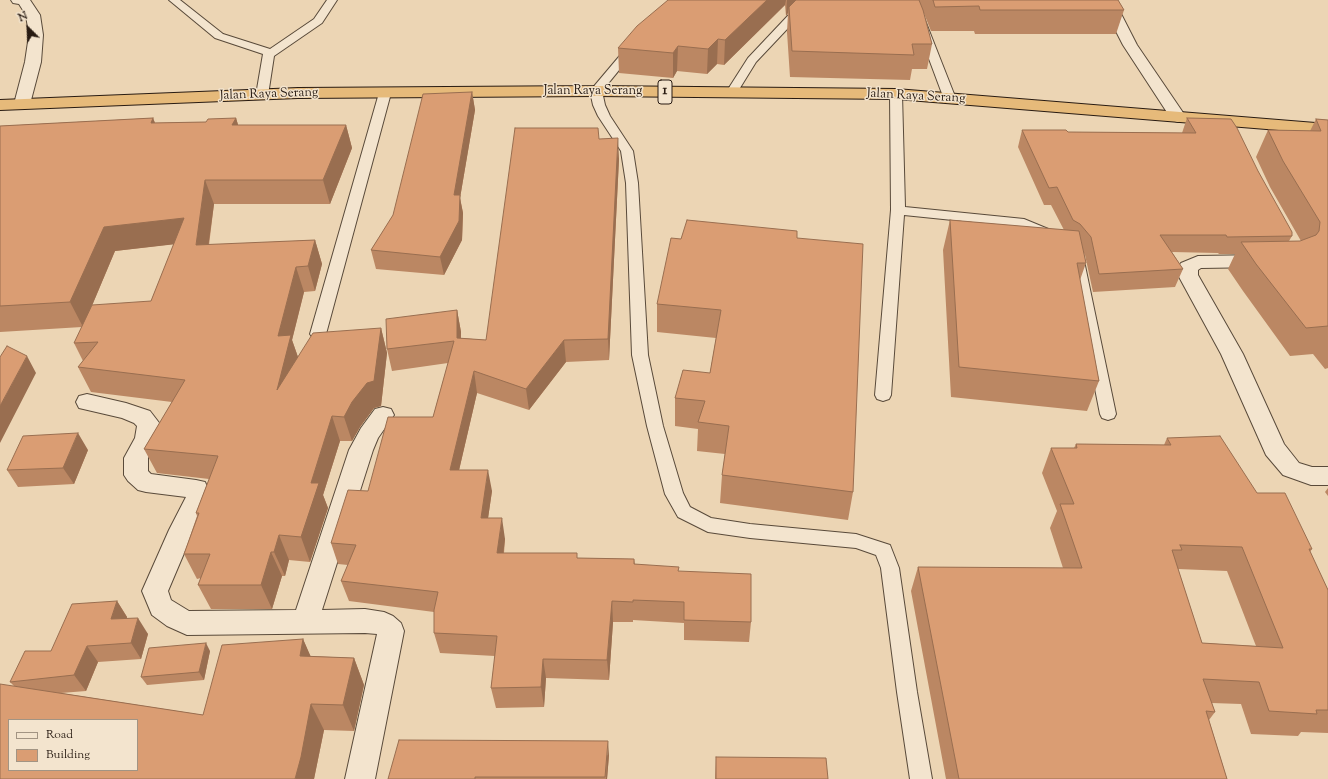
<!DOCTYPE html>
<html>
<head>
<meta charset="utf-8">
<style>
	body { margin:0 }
	#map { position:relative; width:1328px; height:779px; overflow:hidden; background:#ecd5b4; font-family:"Sorts Mill Goudy",serif }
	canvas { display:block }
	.legend { position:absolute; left:8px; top:719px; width:130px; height:52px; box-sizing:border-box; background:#f3e4ce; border:1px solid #a29483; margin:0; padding:5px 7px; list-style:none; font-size:12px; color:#281b12 }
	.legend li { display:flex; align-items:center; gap:8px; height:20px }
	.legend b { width:20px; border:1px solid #a29483 }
	.north { position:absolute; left:8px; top:8px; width:40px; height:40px; -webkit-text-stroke:3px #f3e4ce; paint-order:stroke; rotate:336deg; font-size:11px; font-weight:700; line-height:16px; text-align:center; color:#281b12 }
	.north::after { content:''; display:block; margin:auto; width:14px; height:18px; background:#281b12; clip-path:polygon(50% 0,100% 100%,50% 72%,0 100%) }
</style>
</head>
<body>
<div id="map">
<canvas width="1328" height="779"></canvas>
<ul class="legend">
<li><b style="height:5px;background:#f3e4ce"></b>Road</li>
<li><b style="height:11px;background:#da9d73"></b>Building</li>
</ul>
<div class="north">N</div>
</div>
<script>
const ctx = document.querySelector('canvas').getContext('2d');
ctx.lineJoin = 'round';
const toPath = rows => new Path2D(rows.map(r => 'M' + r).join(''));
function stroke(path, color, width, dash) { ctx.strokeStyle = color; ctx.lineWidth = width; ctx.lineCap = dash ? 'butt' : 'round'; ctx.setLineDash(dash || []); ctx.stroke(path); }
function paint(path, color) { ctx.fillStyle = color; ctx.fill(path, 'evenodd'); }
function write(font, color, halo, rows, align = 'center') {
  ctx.font = font + ' "Sorts Mill Goudy",serif'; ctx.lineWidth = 3; ctx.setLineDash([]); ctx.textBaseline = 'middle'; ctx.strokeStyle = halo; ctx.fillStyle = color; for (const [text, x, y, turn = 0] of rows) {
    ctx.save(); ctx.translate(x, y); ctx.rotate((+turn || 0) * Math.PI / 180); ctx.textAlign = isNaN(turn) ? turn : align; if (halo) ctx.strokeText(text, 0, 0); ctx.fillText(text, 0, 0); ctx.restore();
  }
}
const service = toPath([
	[169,0,180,0,223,34,270,49,314,19,327,0,337,0,322,23,274,56,268,95,266,97,262,98,258,97,256,95,263,54,215,38,169,0],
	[800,0,810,0,807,8,756,62,735,96,727,96,725,94,748,58,798,5,800,0],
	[907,0,917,0,956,99,954,101,950,102,946,101,944,99,907,0],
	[632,45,637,48,602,91,605,105,610,116,633,151,638,183,648,355,663,426,683,493,690,507,711,518,750,524,856,534,890,545,899,568,917,692,932,779,910,779,897,692,881,568,876,555,856,548,750,538,708,532,678,517,665,494,647,426,632,355,626,183,621,151,598,116,593,105,590,91,628,46,632,45],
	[385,90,389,91,391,93,326,334,323,338,318,339,313,338,310,334,379,93,381,91,385,90],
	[896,91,900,92,902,94,905,207,1024,219,1058,233,1060,236,1058,239,1053,240,1021,227,904,215,891,395,889,399,883,401,877,399,875,395,891,210,890,94,892,92,896,91],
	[1076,252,1081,253,1083,256,1116,414,1114,418,1108,420,1102,418,1100,414,1069,256,1071,253,1076,252]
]);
const minor = toPath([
	[11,0,30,0,40,15,43,35,41,62,30,104,28,107,22,109,16,107,14,104,25,62,29,35,26,15,19,4,13,3,11,0],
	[1100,0,1114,0,1137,45,1186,117,1184,120,1178,122,1172,120,1123,45,1100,0],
	[1262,255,1269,257,1272,261,1269,265,1262,267,1201,268,1198,270,1198,275,1243,354,1284,444,1299,463,1312,467,1328,467,1328,485,1311,485,1283,475,1266,455,1221,354,1178,275,1178,267,1181,263,1198,256,1262,255],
	[87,394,126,403,150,411,160,424,157,438,148,458,148,471,151,474,196,480,205,482,208,489,210,496,205,509,193,532,168,591,171,600,189,611,296,610,349,450,361,428,375,409,383,407,391,409,394,415,378,438,373,450,322,610,365,609,384,612,393,616,401,623,404,631,375,779,345,779,377,634,365,633,187,635,167,626,152,615,142,591,169,530,186,497,146,492,138,490,128,481,124,475,124,458,135,438,137,426,134,423,122,418,79,408,76,402,79,396,87,394]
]);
const trunk = toPath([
	[596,86,896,89,1328,124,1328,134,896,99,596,96,298,98,0,110,0,100,298,88,596,86]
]);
stroke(service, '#594a3a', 2);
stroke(minor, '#594a3a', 2);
stroke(trunk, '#281b12', 2);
paint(service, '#f3e4ce');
paint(minor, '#f3e4ce');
paint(trunk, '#e6ba7a');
paint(toPath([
	[668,0,1118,0,1124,10,1116,34,975,34,974,31,931,31,923,11,932,44,927,69,912,69,910,80,790,77,787,32,788,13,786,16,785,5,724,65,717,64,707,74,677,71,673,78,619,73,618,48],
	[472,92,475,110,460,198,463,213,462,240,444,275,376,269,371,250],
	[153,118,155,123,206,122,236,118,238,125,346,125,352,148,330,204,214,204,209,245,315,240,322,264,315,291,304,292,292,340,298,357,381,328,387,353,381,406,374,408,360,427,352,441,340,441,323,495,328,508,310,562,289,560,285,576,282,576,272,609,211,609,198,585,201,578,197,579,184,554,197,516,196,513,209,479,157,473,144,449,172,402,91,392,78,367,83,361,74,343,82,327,0,332,0,126],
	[174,244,151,301,91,308,115,251],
	[1187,118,1258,171,1292,236,1289,241,1301,241,1270,187,1256,157,1268,130,1310,131,1316,119,1328,120,1328,368,1325,369,1313,354,1290,356,1243,291,1228,269,1235,254,1219,254,1218,253,1172,252,1183,269,1175,287,1093,292,1085,255,1084,253,1086,263,1080,280,1099,381,1087,411,951,397,943,250,950,220,1064,230,1051,205,1044,205,1018,147,1022,130,1068,132,1182,133],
	[599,139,619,159,609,360,566,362,529,410,477,393,459,470,492,491,488,518,505,539,504,553,578,558,634,559,635,564,678,571,751,622,749,642,684,640,684,623,633,620,633,622,613,622,609,680,546,678,544,707,496,708,491,688,495,656,440,653,434,633,434,612,349,601,341,581,348,565,338,564,331,543,368,491,433,417,448,363,392,371,387,349,457,310,461,332,461,338,486,340],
	[797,238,853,492,848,520,720,503,722,475,725,454,697,451,698,429,675,426,675,398,710,373,716,338,657,332,657,304,681,239],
	[1167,438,1257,493,1312,549,1310,552,1328,590,1328,733,1301,732,1298,736,1251,734,1241,704,1212,703,1215,712,1209,720,1227,779,946,779,911,591,918,567,1063,568,1050,528,1057,511,1042,473,1051,448,1074,448,1076,444,1164,445],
	[1178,569,1227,571,1256,646,1202,643],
	[88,450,74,484,18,487,7,470],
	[1328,488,1328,496,1325,492],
	[117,601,127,617,127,618,148,634,141,659,98,662,86,691,61,693,203,715,303,639,310,656,354,658,364,685,354,731,324,730,314,779,14,686,10,682,51,651],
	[210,651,204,680,147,685,141,677],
	[609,755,607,779,388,779],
	[716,757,828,779,715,779]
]), '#bb8763');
paint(toPath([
	[767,0,786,0,785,5,724,65,725,40],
	[787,0,799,0,789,7,788,13,786,16],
	[718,39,717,64,707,74,708,49],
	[678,46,677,71,673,78,673,53],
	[472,92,475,110,460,198,463,213,462,240,444,275,440,257,454,195],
	[153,118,162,141,151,123],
	[236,118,243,141,232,125],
	[346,125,352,148,330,204,323,180],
	[618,138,619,159,609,360,608,339],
	[205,180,214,204,205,270,196,245],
	[184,218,194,242,115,251,83,327,70,302,104,227],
	[315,240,322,264,315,291,308,266],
	[296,267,304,292,292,340,299,360,277,390,278,336],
	[457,310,461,332,460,359,457,338],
	[381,328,387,353,381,406,374,408,360,427,352,441,344,417],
	[564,340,566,362,529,410,526,389],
	[27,356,36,373,0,443,0,406],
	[474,371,477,393,454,492,450,470],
	[332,416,340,441,323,495,328,508,310,562,301,537,311,483],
	[78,433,88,450,74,484,63,468],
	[488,470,492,491,485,539,481,518],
	[502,518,505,539,501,573,497,553],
	[279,535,289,560,285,576,274,552],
	[271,552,282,576,272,609,261,585],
	[117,601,127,617,121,635,111,619],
	[612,601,613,622,609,680,607,660],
	[138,618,148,634,141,659,131,643],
	[303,639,315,666,300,656],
	[206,643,210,651,204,680,199,672],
	[87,646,98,662,86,691,74,675],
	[354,658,364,685,354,731,343,705],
	[543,659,546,678,544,707,541,687],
	[311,704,324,730,314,779,295,779],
	[608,741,609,755,607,779,606,779]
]), '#996e50');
const building = toPath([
	[668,0,767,0,725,40,718,39,708,49,678,46,673,53,618,48,637,26,668,0],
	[796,0,919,0,923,10,932,44,912,44,914,55,792,51,789,7,796,0],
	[933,0,1118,0,1124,10,980,10,979,6,935,7,933,0],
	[472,92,454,195,460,195,459,221,440,257,371,250,393,215,423,94,472,92],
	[153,118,151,123,206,122,208,119,236,118,232,125,346,125,323,180,205,180,196,245,315,240,308,266,296,267,278,336,291,335,277,390,313,333,381,328,374,381,367,383,352,402,344,417,332,416,311,483,319,483,301,537,279,535,274,552,271,552,261,585,198,585,210,554,184,554,199,513,196,513,218,456,144,449,185,380,78,367,98,342,74,343,92,305,151,301,184,218,104,227,70,302,0,306,0,126,153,118],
	[1187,118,1231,119,1237,128,1258,171,1292,232,1292,236,1227,237,1226,235,1160,235,1183,269,1099,274,1091,237,1080,224,1073,220,1057,187,1049,188,1022,130,1066,130,1068,132,1196,133,1187,118],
	[1316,119,1328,120,1328,326,1306,328,1256,264,1241,242,1300,241,1316,235,1319,231,1320,222,1283,161,1268,130,1321,131,1316,119],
	[515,128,598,128,599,139,618,138,608,339,564,340,526,389,474,371,450,470,488,470,481,518,502,518,497,553,577,553,577,558,634,559,634,564,679,567,678,571,751,574,751,622,684,620,684,602,633,600,633,602,612,601,607,660,543,659,541,687,491,688,497,636,434,633,434,610,438,592,341,581,356,545,331,543,348,490,368,491,388,417,433,417,454,341,387,349,386,319,457,310,457,338,486,340,515,128],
	[687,220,797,231,797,238,863,244,853,492,722,475,729,426,698,422,705,401,675,398,683,370,710,373,721,310,657,304,671,238,681,239,687,220],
	[950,220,1079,231,1086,263,1077,263,1099,381,959,367,950,220],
	[7,346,27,356,0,406,0,357,7,346],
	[78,433,63,468,7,470,23,436,78,433],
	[1220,436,1257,493,1285,493,1312,549,1309,549,1328,590,1328,710,1316,710,1317,714,1269,711,1259,682,1203,679,1215,712,1206,711,1227,779,959,779,918,567,1082,568,1060,504,1074,504,1051,448,1077,448,1076,444,1171,445,1167,438,1220,436],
	[1180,545,1242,547,1283,648,1202,643,1172,550,1182,550,1180,545],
	[117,601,111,619,138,618,131,643,87,646,74,675,10,682,25,651,51,651,72,604,117,601],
	[303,639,300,656,354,658,343,705,311,704,301,757,295,779,0,779,0,684,203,715,222,645,303,639],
	[9,720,137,720,137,770,9,770,9,720],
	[206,643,199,672,141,677,149,648,206,643],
	[399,740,608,741,605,777,475,777,475,779,388,779,399,740],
	[716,757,826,758,828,779,716,779,716,757]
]);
paint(building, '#da9d73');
stroke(building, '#996e50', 1);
write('13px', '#281b12', '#f3e4ce', [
	["Jalan Raya Serang",593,92],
	["Jalan Raya Serang",269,95,-2],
	["Jalan Raya Serang",916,97,3]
]);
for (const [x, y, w] of [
	[665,92,14]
]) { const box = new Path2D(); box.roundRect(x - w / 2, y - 12, w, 24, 3); ctx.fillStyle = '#f3e4ce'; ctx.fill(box); stroke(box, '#281b12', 1); }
write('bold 14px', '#281b12', null, [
	["1",665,92]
]);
</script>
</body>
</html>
